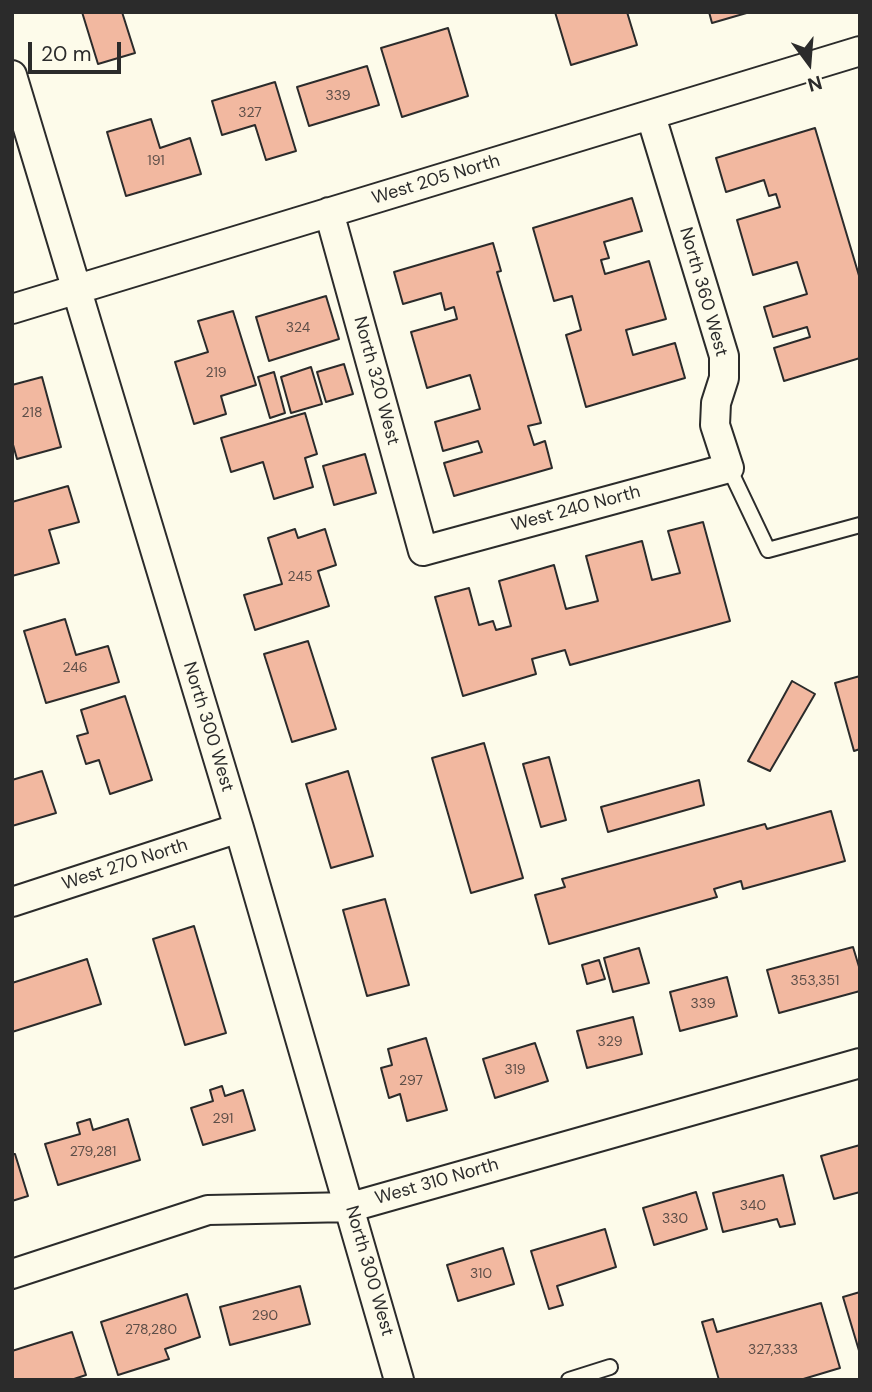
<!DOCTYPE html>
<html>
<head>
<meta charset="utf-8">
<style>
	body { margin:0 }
	#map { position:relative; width:872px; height:1392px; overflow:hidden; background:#fdfbea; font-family:"DM Sans",sans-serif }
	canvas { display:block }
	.frame { position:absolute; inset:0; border:14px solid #2b2b2b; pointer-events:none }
	.north { position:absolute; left:774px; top:28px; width:70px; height:70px; -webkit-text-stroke:5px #fdfbea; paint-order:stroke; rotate:164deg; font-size:19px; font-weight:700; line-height:28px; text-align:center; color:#2b2b2b }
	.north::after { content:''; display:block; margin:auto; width:24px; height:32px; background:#2b2b2b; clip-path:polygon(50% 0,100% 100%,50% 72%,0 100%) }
	.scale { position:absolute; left:28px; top:42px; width:93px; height:32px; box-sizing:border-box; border:4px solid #2b2b2b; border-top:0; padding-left:9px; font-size:21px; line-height:24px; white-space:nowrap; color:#2b2b2b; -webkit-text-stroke:5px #fdfbea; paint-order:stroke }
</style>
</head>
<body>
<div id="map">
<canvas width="872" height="1392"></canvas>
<div class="frame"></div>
<div class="north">N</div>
<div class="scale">20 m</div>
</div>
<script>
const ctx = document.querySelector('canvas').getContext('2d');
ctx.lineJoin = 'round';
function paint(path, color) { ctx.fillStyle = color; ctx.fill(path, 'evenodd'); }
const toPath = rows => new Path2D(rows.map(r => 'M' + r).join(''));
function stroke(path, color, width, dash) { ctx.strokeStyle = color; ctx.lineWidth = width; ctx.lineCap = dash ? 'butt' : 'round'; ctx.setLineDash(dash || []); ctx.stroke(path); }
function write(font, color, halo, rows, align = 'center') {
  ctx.font = font + ' "DM Sans",sans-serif'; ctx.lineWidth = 5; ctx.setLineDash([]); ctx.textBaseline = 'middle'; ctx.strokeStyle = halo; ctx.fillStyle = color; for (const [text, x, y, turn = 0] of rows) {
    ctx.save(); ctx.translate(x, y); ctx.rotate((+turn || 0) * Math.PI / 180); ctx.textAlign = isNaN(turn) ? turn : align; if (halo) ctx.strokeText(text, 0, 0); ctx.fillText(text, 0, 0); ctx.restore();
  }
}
const building = toPath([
	[82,12,122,12,135,53,98,64,82,12],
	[555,12,627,12,637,45,571,65,555,12],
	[709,12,750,12,712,23,709,12],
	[448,28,468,96,402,117,381,48,448,28],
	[367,66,379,105,309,126,297,87,367,66],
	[275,82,296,151,266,160,255,125,222,135,212,101,275,82],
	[151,119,160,148,190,138,201,174,126,196,107,132,151,119],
	[815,128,860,279,860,358,784,381,774,348,810,337,807,327,773,337,764,307,807,294,797,262,753,275,737,220,780,207,776,194,769,196,764,180,726,192,716,158,815,128],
	[632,198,642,231,604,242,609,258,601,260,605,274,649,261,666,319,626,330,633,355,675,343,685,378,586,407,566,335,581,330,572,296,554,301,533,228,632,198],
	[493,243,501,271,497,272,541,423,528,426,534,445,545,441,552,468,454,496,444,463,482,452,478,441,443,451,435,422,480,409,470,375,427,388,411,332,457,319,454,307,445,310,441,293,403,304,394,272,493,243],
	[326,296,339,339,269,361,256,317,326,296],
	[233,311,256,385,221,396,226,414,194,424,175,362,208,352,198,321,233,311],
	[344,364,353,394,326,402,317,372,344,364],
	[311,367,322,404,291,413,281,377,311,367],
	[274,372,285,413,270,418,258,377,274,372],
	[42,377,61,447,17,459,12,441,12,385,42,377],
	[305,413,317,454,305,458,313,487,274,499,263,462,231,472,221,438,305,413],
	[365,454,376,493,334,505,323,466,365,454],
	[68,486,79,522,49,530,59,563,12,576,12,502,68,486],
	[703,522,730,621,570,665,565,650,532,659,536,674,463,696,435,597,469,588,479,625,493,621,496,630,511,626,499,581,554,565,566,609,598,601,586,556,642,541,652,580,680,573,668,531,703,522],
	[295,529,298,538,325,529,336,565,318,571,329,606,255,630,244,595,282,584,268,538,295,529],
	[65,619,76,655,108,646,119,682,46,703,24,631,65,619],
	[308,641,336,729,292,742,264,654,308,641],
	[860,676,860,749,854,751,835,683,860,676],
	[792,681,815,694,770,771,748,761,792,681],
	[125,696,152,780,110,794,99,760,86,764,77,736,88,733,81,710,125,696],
	[484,743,523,878,471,893,432,758,484,743],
	[549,757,566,820,541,827,523,764,549,757],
	[42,771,56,813,12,826,12,780,42,771],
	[348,771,373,856,331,868,306,784,348,771],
	[699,780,704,805,608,832,601,807,699,780],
	[831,811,845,861,743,889,741,881,714,889,717,897,549,944,535,895,565,887,562,879,765,824,767,829,831,811],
	[385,899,409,985,367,996,343,910,385,899],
	[194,926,226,1033,185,1045,153,939,194,926],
	[853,947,860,970,860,991,779,1013,767,970,853,947],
	[639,948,649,983,613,992,604,958,639,948],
	[87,959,101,1004,12,1032,12,983,87,959],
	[599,960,605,979,587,984,582,965,599,960],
	[727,977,737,1016,680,1031,670,992,727,977],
	[633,1017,642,1054,587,1068,577,1031,633,1017],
	[426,1038,447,1110,407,1121,400,1094,389,1098,381,1068,392,1065,388,1049,426,1038],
	[535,1043,548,1081,495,1098,483,1059,535,1043],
	[222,1086,225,1096,243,1090,255,1130,203,1145,191,1108,213,1101,210,1090,222,1086],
	[90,1119,93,1130,128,1119,140,1160,58,1185,45,1144,80,1134,77,1123,90,1119],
	[860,1145,860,1192,834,1199,821,1156,860,1145],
	[12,1154,15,1154,28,1196,12,1201,12,1154],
	[783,1175,795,1224,780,1227,777,1219,723,1232,713,1193,783,1175],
	[696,1192,707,1229,654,1245,643,1208,696,1192],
	[605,1229,616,1267,557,1286,563,1305,549,1309,531,1251,605,1229],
	[503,1248,514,1284,458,1301,447,1265,503,1248],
	[300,1286,310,1324,230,1345,220,1307,300,1286],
	[860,1292,860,1354,843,1297,860,1292],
	[187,1294,200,1337,165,1349,169,1359,118,1375,101,1322,187,1294],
	[821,1303,840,1368,800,1380,719,1380,702,1322,713,1319,717,1332,821,1303],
	[72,1332,86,1375,71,1380,12,1380,12,1351,72,1332]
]);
paint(building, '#f2b8a0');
stroke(building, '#2b2b2b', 2);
const lane = toPath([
	[729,468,768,550,860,525],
	[569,1380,610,1367]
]);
const street = toPath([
	[12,75,239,828,399,1380],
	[329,212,423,551,729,468,715,425,716,403,724,378,724,356,651,116],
	[12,309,860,51],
	[12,902,239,828],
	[12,1274,208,1210,351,1207,860,1063]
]);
stroke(lane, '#2b2b2b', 18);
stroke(street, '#2b2b2b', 32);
stroke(lane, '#fdfbea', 14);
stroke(street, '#fdfbea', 28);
write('14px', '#5d4e48', null, [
	["339",338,96],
	["327",250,113],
	["191",156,161],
	["324",298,328],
	["219",216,373],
	["218",32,413],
	["245",300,577],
	["246",75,668],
	["353,351",815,981],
	["339",703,1004],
	["329",610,1042],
	["319",515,1070],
	["297",411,1081],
	["291",223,1119],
	["279,281",93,1152],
	["340",753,1206],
	["330",675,1219],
	["310",481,1274],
	["290",265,1316],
	["278,280",151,1330],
	["327,333",773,1350]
]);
write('18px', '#2b2b2b', '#fdfbea', [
	["West 205 North",436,180,-17],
	["North 360 West",703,292,74],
	["North 320 West",376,381,75],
	["West 240 North",576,509,-15],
	["North 300 West",208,727,73],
	["West 270 North",125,865,-18],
	["West 310 North",437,1182,-16],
	["North 300 West",369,1271,74]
]);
</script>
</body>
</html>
